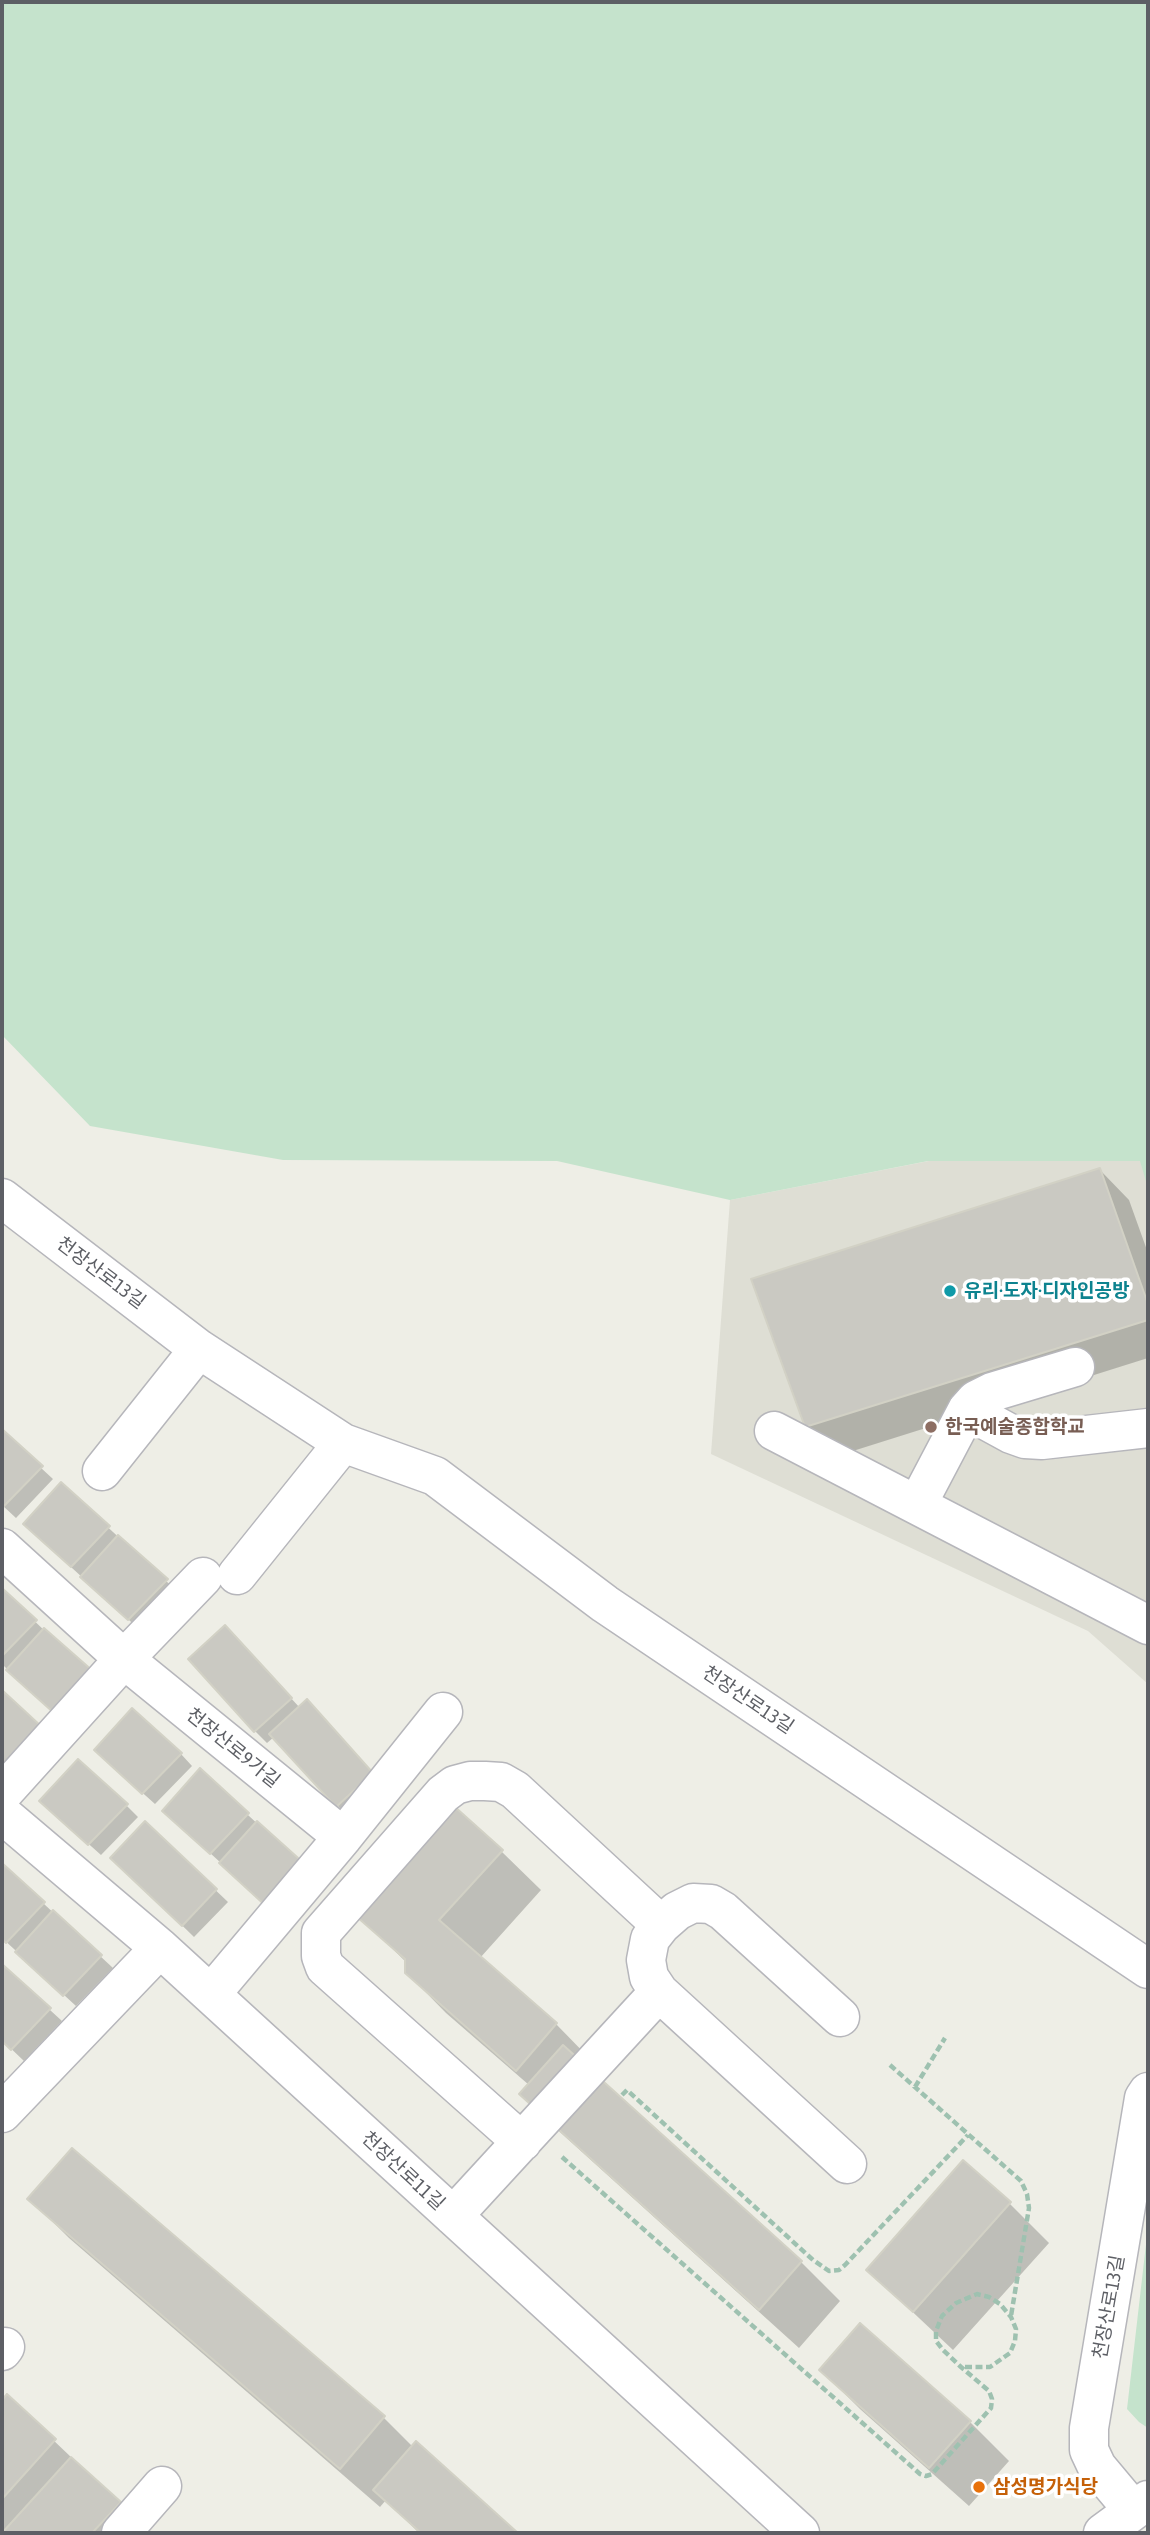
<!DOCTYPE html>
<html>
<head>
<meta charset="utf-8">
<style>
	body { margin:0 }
	#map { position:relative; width:1150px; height:2535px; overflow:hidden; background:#eeeee6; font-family:"Asap Condensed",sans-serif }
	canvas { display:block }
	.frame { position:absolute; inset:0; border:4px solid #5d5f65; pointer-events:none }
</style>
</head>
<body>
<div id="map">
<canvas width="1150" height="2535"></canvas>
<div class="frame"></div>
</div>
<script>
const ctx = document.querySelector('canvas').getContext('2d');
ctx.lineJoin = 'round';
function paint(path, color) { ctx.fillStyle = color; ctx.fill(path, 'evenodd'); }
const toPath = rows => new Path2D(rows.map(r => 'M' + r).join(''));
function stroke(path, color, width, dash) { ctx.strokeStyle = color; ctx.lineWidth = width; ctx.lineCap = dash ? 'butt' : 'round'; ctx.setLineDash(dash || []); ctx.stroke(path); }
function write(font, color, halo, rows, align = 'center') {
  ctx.font = font + ' "Asap Condensed","Noto Sans KR",sans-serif'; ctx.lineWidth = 7; ctx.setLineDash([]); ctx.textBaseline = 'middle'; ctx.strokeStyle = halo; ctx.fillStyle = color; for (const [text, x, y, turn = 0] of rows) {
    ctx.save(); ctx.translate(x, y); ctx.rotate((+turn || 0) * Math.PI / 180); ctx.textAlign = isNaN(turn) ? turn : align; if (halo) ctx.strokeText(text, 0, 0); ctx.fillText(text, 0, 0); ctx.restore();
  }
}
paint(toPath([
	[1148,1118,1148,1684,1088,1631,711,1454,730,1200]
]), '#deded4');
paint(toPath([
	[2,2,1148,2,1148,1188,1140,1161,928,1161,730,1200,557,1161,283,1160,90,1126,2,1035],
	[1148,2227,1148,2428,1139,2422,1127,2409]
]), '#c5e3cc');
paint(toPath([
	[1100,1170,1129,1200,1148,1253,1148,1358,837,1456,807,1427,753,1280],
	[2,1432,53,1479,16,1518,2,1505],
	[61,1484,178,1592,141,1631,37,1536],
	[2,1590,47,1633,20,1682,2,1664],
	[237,1639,300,1708,384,1786,349,1818,274,1737,267,1743,255,1731,190,1659],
	[181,1754,192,1766,155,1804,108,1762],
	[200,1771,261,1827,221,1863,176,1822],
	[126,1805,138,1817,101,1855,54,1813],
	[145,1823,228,1902,194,1937,113,1858],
	[501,1851,541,1890,480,1958,556,2024,595,2064,589,2071,801,2262,840,2301,799,2348,561,2133,522,2094,529,2085,446,2013,407,1973,407,1963,360,1917],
	[2,1865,113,1968,76,2006,2,1938],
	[2,1966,62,2021,24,2061,2,2040],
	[72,2150,384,2418,413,2447,416,2443,516,2533,419,2533,386,2500,380,2507,69,2238,30,2199],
	[1009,2203,1049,2243,953,2350,868,2270],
	[821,2370,970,2422,1009,2461,969,2506,860,2409],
	[7,2396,137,2520,125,2533,2,2533,2,2402]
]), '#0003');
const building = toPath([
	[1100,1168,1148,1304,1148,1320,805,1427,751,1279,1100,1168],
	[2,1429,43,1466,3,1507,2,1506,2,1429],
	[61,1482,110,1526,71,1567,23,1524,61,1482],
	[118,1535,168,1579,128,1620,80,1577,118,1535],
	[2,1588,37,1620,2,1656,2,1588],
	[225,1625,292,1698,254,1732,188,1659,225,1625],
	[44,1628,94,1672,54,1713,6,1670,44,1628],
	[2,1690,42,1727,2,1767,2,1690],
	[307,1699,373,1773,336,1807,269,1734,307,1699],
	[132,1708,182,1753,142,1794,94,1750,132,1708],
	[78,1759,128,1804,88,1845,39,1801,78,1759],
	[200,1768,249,1813,210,1854,162,1811,200,1768],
	[455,1807,503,1850,439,1920,557,2023,516,2071,405,1973,405,1959,357,1917,455,1807],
	[145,1821,217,1889,182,1926,110,1858,145,1821],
	[257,1821,307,1866,267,1907,219,1863,257,1821],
	[2,1863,45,1902,6,1943,2,1939,2,1863],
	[53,1910,102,1955,63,1996,15,1952,53,1910],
	[2,1964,51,2008,11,2050,2,2041,2,1964],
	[563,2045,802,2261,759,2310,519,2094,563,2045],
	[72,2148,385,2416,340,2469,27,2199,72,2148],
	[963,2160,1011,2202,913,2312,866,2270,963,2160],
	[860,2323,971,2421,929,2468,819,2370,860,2323],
	[7,2394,56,2439,2,2499,2,2400,7,2394],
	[416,2441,518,2533,421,2533,373,2490,416,2441],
	[71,2457,121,2502,92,2533,2,2533,71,2457]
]);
paint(building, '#cac9c2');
stroke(building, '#d2d1c5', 2);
const minor = toPath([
	[2,1198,199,1349,343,1443,435,1476,605,1604,1148,1969],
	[967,1410,1011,1434,1025,1439,1042,1440,1148,1428],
	[774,1431,1148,1625],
	[102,1471,199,1349],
	[917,1505,967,1410,976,1400,992,1392,1075,1367],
	[2,1548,124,1659,343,1837],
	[237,1575,343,1443],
	[2,1794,124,1659,203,1577],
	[2,1814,160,1948,800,2533],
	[211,1994,343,1837,443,1712],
	[840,2017,723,1911,711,1904,693,1903,677,1911,661,1925,650,1939,646,1960,649,1977,659,1992,847,2164],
	[2,2113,160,1948],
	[522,2142,325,1967,321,1956,321,1933,443,1794,455,1785,470,1781,485,1781,501,1782,515,1790,661,1925],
	[453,2216,659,1992],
	[2,2351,5,2347],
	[1133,2510,1097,2467,1089,2450,1089,2428,1144,2098,1148,2092],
	[121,2533,162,2486],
	[1103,2533,1148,2500]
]);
stroke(minor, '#b6b6bb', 41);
stroke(toPath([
	[890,2065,1021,2181,1027,2194,1029,2208,1011,2316],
	[915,2087,945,2038],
	[622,2095,627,2090,813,2260,829,2271,839,2270,845,2265,968,2135],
	[562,2157,920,2474,926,2476,932,2474,991,2408,992,2399,989,2391,961,2367,943,2350,936,2341,936,2331,942,2316,956,2303,977,2294,989,2297,1000,2304,1011,2317,1016,2329,1015,2341,1010,2353,990,2367,961,2367]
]), '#9ec1b0', 4.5, [7, 3.5]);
stroke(minor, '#fff', 38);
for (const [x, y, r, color] of [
	[950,1291,7,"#0f9aa8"],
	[931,1427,7,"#8d6e63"],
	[979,2487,7,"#e8710a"]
]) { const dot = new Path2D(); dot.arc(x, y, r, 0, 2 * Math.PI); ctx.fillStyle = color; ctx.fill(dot); stroke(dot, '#fff', 2.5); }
write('19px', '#5d5f65', '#fff', [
	["천장산로13길",101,1273,37],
	["천장산로13길",748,1700,34],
	["천장산로9가길",233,1748,39],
	["천장산로11길",403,2171,43],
	["천장산로13길",1109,2307,-80]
]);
write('bold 19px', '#0d838f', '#fff', [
	["유리·도자·디자인공방",964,1291]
], 'left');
write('bold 19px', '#785e54', '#fff', [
	["한국예술종합학교",945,1427]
], 'left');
write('bold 19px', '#c56008', '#fff', [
	["삼성명가식당",993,2487]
], 'left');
</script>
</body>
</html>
